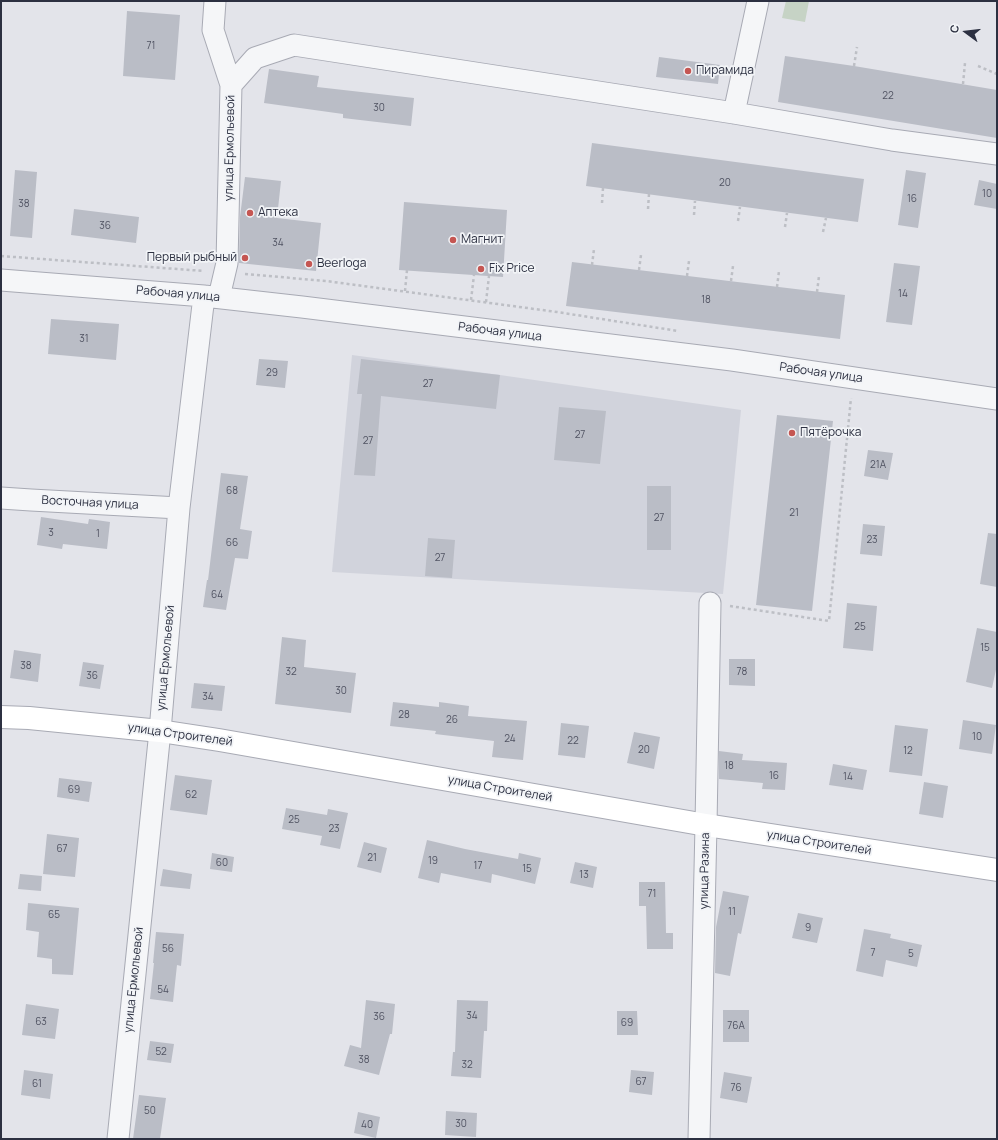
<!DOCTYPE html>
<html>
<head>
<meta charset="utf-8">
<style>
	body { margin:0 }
	#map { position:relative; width:998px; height:1140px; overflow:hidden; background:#e3e4ea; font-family:Manrope,sans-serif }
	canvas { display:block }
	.frame { position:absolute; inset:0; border:2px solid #2c3041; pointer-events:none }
	.north { position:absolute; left:946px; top:12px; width:40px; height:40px; -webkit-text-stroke:3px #f2f4f7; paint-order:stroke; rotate:285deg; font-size:11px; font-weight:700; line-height:16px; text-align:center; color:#2c3041 }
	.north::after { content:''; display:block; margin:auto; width:14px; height:18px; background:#2c3041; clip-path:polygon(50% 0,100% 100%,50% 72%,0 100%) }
</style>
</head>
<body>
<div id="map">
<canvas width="998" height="1140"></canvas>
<div class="frame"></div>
<div class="north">С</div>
</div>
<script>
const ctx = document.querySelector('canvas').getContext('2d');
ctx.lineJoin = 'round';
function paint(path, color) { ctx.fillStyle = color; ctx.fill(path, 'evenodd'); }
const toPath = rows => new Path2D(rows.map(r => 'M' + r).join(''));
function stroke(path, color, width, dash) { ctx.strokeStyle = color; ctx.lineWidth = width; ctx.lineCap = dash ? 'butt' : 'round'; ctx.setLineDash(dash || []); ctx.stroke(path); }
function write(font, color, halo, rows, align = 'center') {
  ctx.font = font + ' Manrope,sans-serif'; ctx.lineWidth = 3.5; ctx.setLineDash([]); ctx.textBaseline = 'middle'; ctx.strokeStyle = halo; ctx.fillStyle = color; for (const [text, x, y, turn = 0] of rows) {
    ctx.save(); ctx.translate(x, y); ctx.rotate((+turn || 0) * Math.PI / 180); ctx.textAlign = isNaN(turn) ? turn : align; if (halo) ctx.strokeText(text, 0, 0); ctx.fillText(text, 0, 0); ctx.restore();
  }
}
paint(toPath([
	[352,355,500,375,741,410,723,594,332,572]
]), '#d1d3dc');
paint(toPath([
	[786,1,809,1,805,22,782,18]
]), '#c6d3c5');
paint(toPath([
	[127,11,180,15,175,80,123,76],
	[785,56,854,66,997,90,997,138,778,102],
	[659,57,720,65,718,84,656,77],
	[269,69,319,76,317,87,414,98,411,126,343,118,343,114,264,103],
	[592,143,864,179,858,222,586,186],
	[15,170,37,172,32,238,10,236],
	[906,170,926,173,918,228,898,225],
	[245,177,281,181,277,218,321,223,316,271,239,263,240,217],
	[979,180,997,184,997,209,974,205],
	[404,202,507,210,503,277,399,270],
	[74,209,139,217,136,243,71,235],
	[572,262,845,295,840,339,566,306],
	[894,263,920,266,912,325,886,322],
	[51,319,119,324,116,360,48,354],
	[259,359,288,361,285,388,256,385],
	[361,359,500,375,496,409,381,396,375,476,354,475,362,394,357,394],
	[559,407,606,411,600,464,554,460],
	[777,415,833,421,812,611,756,605],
	[868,450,893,453,888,480,864,476],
	[221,473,248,476,240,529,252,531,248,559,235,558,226,610,203,607,207,580,208,580],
	[647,486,671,486,671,550,647,550],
	[41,517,88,524,89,519,110,522,107,549,63,544,62,549,37,545],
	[863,524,885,526,882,556,860,554],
	[988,533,997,534,997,587,980,584],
	[428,538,455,540,452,578,425,576],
	[847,603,877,606,873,651,843,648],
	[977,628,997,632,997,665,992,688,966,682],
	[282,637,306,640,304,667,356,673,351,713,275,704],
	[14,650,41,654,38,682,10,678],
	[729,659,755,659,755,686,729,685],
	[83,662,104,665,100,689,79,686],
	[194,683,225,686,222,711,191,708],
	[393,702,439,707,439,702,469,706,468,716,527,721,523,760,492,757,494,741,435,734,436,731,390,726],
	[963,720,996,725,992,754,959,749],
	[561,723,589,726,585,758,558,755],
	[895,725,928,729,922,776,889,772],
	[634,732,660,737,654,769,627,763],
	[719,751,743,754,742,760,787,763,785,790,762,789,763,783,719,779],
	[833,764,867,770,863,790,829,785],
	[175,775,212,780,207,815,170,810],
	[59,778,92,782,89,802,57,797],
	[924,782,948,786,943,818,919,814],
	[286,808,327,815,328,809,348,813,340,849,320,845,322,836,282,829],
	[47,834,79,838,75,877,43,874],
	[427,840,465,849,518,859,519,853,541,858,535,884,492,874,491,883,441,873,439,883,418,878],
	[364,842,387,848,381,873,357,867],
	[212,853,234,857,232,872,210,869],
	[575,862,597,867,593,888,570,883],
	[163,869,192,874,190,889,160,886],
	[20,874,42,876,41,891,18,889],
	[639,882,665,882,666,933,673,933,673,949,647,949,646,906,639,906],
	[723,891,749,896,741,934,738,933,730,976,715,973,716,927],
	[28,903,79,908,73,975,52,974,52,959,37,957,39,932,26,930],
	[798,913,823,918,817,943,792,938],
	[864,929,891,934,890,938,922,945,917,967,886,960,883,977,856,971],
	[156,932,184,934,181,966,177,965,173,1002,150,999,154,963,153,963],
	[366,1000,395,1004,392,1034,390,1034,379,1075,344,1066,350,1045,361,1048],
	[457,1000,488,1001,487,1031,484,1031,481,1078,451,1076,453,1052,455,1052],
	[26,1004,59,1009,55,1039,22,1035],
	[723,1010,749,1010,749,1042,723,1042],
	[617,1011,637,1011,638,1035,617,1035],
	[150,1041,174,1044,171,1063,147,1060],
	[24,1070,53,1074,50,1099,21,1095],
	[631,1070,654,1072,652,1095,629,1092],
	[724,1072,752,1077,747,1103,720,1098],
	[139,1095,166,1098,160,1139,133,1139],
	[446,1111,477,1113,476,1137,445,1135],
	[358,1112,380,1117,376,1138,354,1133]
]), '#babdc6');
const street = toPath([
	[215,1,213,30,231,85,227,263,219,297],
	[231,85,255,58,294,45,734,113,892,140,997,154],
	[734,113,758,1],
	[1,280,204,296,302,307,732,360,997,399],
	[1,498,31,500,179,508],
	[118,1139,160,731,179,508,204,296],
	[699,1139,706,825,710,603]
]);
const secondary = toPath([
	[1,717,29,718,160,731,219,740,706,825,997,870]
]);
stroke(street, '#a8aab4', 23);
stroke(secondary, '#a8aab4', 24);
stroke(toPath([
	[854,66,857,47],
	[978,66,997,74],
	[963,84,965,63],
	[602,203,603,188],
	[648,209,649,194],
	[694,215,695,201],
	[738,221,740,207],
	[785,227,787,213],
	[823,232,826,218],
	[1,256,204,271],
	[592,265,594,249],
	[639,270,641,255],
	[245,274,326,281,557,312,678,331],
	[687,276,689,261],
	[731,281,733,266],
	[777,287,779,271],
	[405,291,407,270],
	[817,292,819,276],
	[471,300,474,275],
	[486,302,489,276],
	[730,606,829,621,851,398]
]), '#bdbfc5', 2.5, [3, 3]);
stroke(street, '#f5f6f8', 21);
stroke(secondary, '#fff', 22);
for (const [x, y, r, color] of [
	[688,71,4,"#c55652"],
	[250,213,4,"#c55652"],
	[453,240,4,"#c55652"],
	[245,258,4,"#c55652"],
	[309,264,4,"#c55652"],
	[481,269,4,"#c55652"],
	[792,433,4,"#c55652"]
]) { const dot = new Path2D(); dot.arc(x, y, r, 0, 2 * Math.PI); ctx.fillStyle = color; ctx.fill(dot); stroke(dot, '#f2f4f7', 1.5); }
write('10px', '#505362', null, [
	["71",151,46],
	["22",888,96],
	["30",379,108],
	["20",725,183],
	["10",987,194],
	["16",912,199],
	["38",24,204],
	["36",105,226],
	["34",278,243],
	["14",903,294],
	["18",706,300],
	["31",84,339],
	["29",272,373],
	["27",428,384],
	["27",580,435],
	["27",368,441],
	["21А",878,465],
	["68",232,491],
	["21",794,513],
	["27",659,518],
	["3",51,533],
	["1",98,534],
	["23",872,540],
	["66",232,543],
	["27",440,558],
	["64",217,595],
	["25",860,627],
	["15",985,648],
	["38",26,666],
	["32",291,672],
	["78",742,672],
	["36",92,676],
	["30",341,691],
	["34",208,697],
	["28",404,715],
	["26",452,720],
	["10",977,737],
	["24",510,739],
	["22",573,741],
	["20",644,750],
	["12",908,751],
	["18",729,766],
	["16",774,776],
	["14",848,777],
	["69",74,790],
	["62",191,795],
	["25",294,820],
	["23",334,829],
	["67",62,849],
	["21",372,858],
	["19",433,861],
	["60",222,863],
	["17",478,866],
	["15",527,869],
	["13",584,875],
	["71",652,894],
	["11",732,912],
	["65",54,915],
	["9",808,928],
	["56",168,949],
	["7",873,953],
	["5",911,954],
	["54",163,990],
	["34",472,1016],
	["36",379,1017],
	["63",41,1022],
	["69",627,1023],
	["76А",736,1026],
	["52",161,1052],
	["38",364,1060],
	["32",467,1065],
	["67",641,1082],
	["61",37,1084],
	["76",736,1088],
	["50",150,1111],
	["30",461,1124],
	["40",367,1125]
]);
write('12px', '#2c3041', '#f2f4f7', [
	["Пирамида",696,71],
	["Аптека",258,213],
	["Магнит",461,240],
	["Первый рыбный",237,258,"right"],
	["Beerloga",317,264],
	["Fix Price",489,269],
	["Пятёрочка",800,433]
], 'left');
write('12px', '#2c3041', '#f2f4f7', [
	["улица Ермольевой",230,148,-89],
	["Рабочая улица",178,294,5],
	["Рабочая улица",500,332,7],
	["Рабочая улица",821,373,8],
	["Восточная улица",90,503,3],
	["улица Ермольевой",166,658,-85],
	["улица Строителей",180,735,8],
	["улица Строителей",500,789,10],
	["улица Строителей",819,843,9],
	["улица Разина",705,871,-89],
	["улица Ермольевой",134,980,-84]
]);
</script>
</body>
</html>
